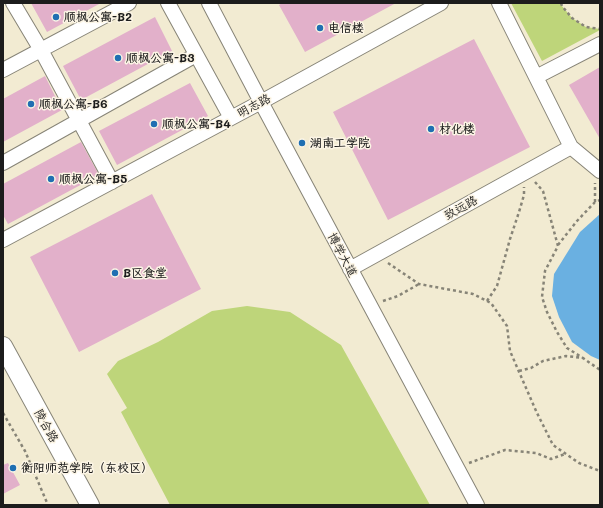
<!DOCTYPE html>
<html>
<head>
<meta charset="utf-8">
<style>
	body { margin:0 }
	#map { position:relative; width:603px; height:508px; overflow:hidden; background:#f2ebd2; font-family:Mali,sans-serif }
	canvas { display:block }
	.frame { position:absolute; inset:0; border:4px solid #1c1c1c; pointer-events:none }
</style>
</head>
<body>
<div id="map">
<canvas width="603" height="508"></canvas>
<div class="frame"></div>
</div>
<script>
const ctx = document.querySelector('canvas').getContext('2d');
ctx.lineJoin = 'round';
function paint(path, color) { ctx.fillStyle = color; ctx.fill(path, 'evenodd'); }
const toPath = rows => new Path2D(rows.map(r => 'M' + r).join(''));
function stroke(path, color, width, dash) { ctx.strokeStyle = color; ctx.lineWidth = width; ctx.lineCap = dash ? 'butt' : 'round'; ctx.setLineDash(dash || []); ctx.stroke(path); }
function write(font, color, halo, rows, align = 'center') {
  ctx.font = font + ' Mali,"LXGW WenKai TC",sans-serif'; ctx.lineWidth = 3; ctx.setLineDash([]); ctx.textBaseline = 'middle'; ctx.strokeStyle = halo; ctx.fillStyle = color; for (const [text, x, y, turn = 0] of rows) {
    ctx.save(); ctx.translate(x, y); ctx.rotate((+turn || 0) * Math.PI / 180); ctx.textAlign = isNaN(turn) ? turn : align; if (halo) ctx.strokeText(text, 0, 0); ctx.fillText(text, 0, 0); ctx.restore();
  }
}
paint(toPath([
	[511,3,561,3,562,6,572,18,586,27,600,29,600,30,542,61],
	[247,306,290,312,341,345,430,505,170,505,121,412,127,408,107,374,118,361,158,342,212,311]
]), '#bed57a');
paint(toPath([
	[600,214,600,360,591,356,572,342,559,317,552,296,554,274,580,232]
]), '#6ab0e1');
paint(toPath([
	[31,3,101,3,47,32],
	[282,3,396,3,305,52,279,5],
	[155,17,172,51,81,100,63,66],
	[474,39,530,147,388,220,333,112],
	[600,67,600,139,569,85],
	[45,76,62,110,3,142,3,99],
	[190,83,208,116,117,165,99,131],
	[81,142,99,175,8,224,3,215,3,184],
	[152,194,201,289,79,352,30,257],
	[8,463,20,485,3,494,3,465]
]), '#e2b0ca');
const minor = toPath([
	[13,3,41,50,112,182],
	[168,3,231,118],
	[209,3,261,102,477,505],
	[499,3,571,147,600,171],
	[3,70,129,3],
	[536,77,600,44],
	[3,163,196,55],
	[3,240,261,102,441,3],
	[350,269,571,147]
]);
const tertiary = toPath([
	[3,346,90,505]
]);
stroke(minor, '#878477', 16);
stroke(tertiary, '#878477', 20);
stroke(toPath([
	[561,3,562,6,572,18,586,27,600,29],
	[535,182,543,191,558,246,545,271,542,297,547,312,557,332,567,348,583,358],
	[595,202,595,183],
	[558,245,577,221,595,202,600,200],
	[388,263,419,284,473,294,491,303,507,326,510,351,537,413,553,445,579,463,600,471],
	[383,301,398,296,419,284],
	[487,301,497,286,510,239,519,212,524,195,524,187],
	[519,371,531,368,543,361,566,356,583,358,600,370],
	[3,413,25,451,48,505],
	[469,463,505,450,536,453,551,459,565,454]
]), '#878477', 2.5, [3, 3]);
stroke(minor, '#fff', 14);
stroke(tertiary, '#fff', 18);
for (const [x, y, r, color] of [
	[56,17,4,"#1f6fb2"],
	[320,28,4,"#1f6fb2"],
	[118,58,4,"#1f6fb2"],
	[31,104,4,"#1f6fb2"],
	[154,124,4,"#1f6fb2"],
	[431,129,4,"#1f6fb2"],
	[302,143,4,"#1f6fb2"],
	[51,179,4,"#1f6fb2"],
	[115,273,4,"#1f6fb2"],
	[13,468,4,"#1f6fb2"]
]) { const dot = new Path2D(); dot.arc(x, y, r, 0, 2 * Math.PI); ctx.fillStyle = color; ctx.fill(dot); stroke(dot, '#fcf5e5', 1.5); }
write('bold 12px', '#1c1c1c', '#fcf5e5', [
	["顺枫公寓-B2",64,17],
	["电信楼",328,28],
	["顺枫公寓-B3",126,58],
	["顺枫公寓-B6",39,104],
	["顺枫公寓-B4",162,124],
	["材化楼",439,129],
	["湖南工学院",310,143],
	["顺枫公寓-B5",59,179],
	["B区食堂",123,273],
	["衡阳师范学院（东校区）",21,468]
], 'left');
write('12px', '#1c1c1c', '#fcf5e5', [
	["明志路",254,106,-28],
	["致远路",461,208,-29],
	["博学大道",342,255,62],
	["陵合路",46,426,61]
]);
</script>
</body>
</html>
